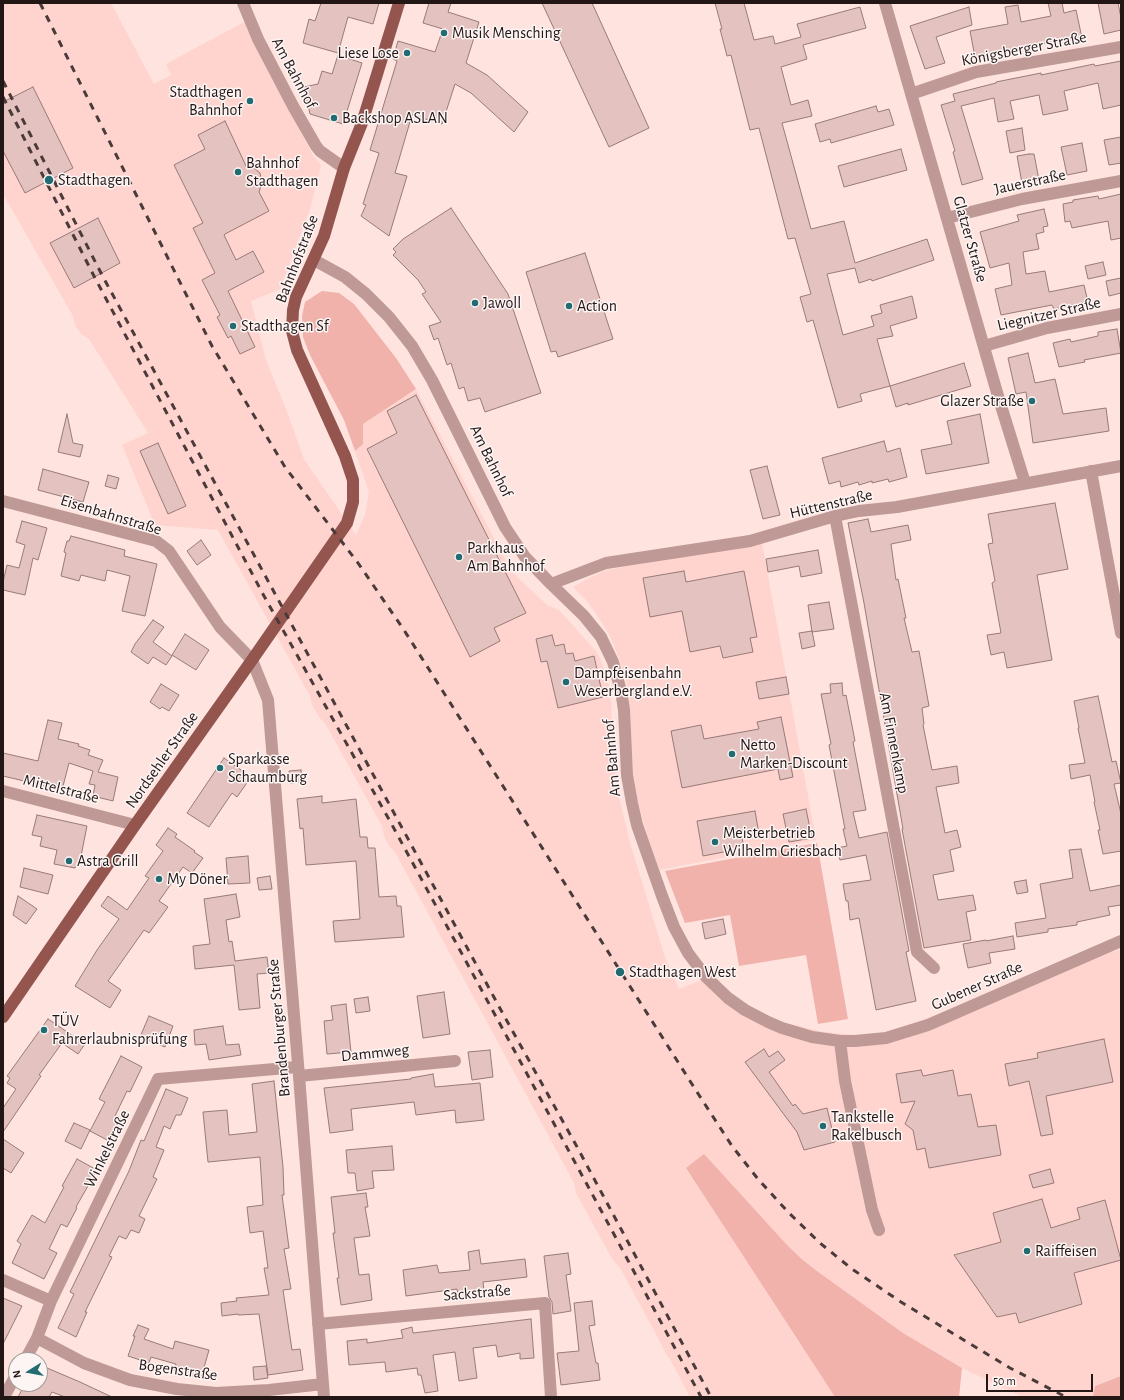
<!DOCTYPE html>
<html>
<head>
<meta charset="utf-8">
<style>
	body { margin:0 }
	#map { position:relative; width:1124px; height:1400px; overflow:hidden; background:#fee3df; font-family:"Alegreya Sans",sans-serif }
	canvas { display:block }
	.frame { position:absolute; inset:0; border:4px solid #231716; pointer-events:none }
	.north { position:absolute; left:8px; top:1352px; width:40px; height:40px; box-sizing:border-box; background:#fcf5f4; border:1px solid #a59c9b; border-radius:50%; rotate:259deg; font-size:11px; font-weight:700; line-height:16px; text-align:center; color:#231716 }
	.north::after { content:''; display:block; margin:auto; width:14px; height:18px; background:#206c72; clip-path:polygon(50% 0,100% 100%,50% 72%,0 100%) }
	.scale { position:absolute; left:986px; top:1374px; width:107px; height:18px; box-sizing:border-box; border:2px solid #231716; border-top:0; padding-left:5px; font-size:12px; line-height:14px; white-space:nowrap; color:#231716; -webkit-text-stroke:3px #fcf5f4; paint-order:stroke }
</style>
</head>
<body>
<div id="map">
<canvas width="1124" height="1400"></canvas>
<div class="frame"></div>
<div class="north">N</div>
<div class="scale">50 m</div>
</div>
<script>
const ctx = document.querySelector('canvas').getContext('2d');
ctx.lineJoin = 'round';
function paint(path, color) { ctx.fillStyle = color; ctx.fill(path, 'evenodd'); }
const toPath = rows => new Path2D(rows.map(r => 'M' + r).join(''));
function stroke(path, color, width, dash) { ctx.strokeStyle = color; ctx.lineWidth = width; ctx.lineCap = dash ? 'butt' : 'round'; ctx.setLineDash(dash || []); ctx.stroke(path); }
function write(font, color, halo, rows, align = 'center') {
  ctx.font = font + ' "Alegreya Sans",sans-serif'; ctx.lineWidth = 3; ctx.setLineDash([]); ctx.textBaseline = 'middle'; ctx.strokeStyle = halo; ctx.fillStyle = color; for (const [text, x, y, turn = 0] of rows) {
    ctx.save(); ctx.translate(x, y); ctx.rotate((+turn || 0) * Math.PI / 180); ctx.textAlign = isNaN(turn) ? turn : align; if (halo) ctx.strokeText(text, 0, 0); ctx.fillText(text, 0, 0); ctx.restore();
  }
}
paint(toPath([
	[3,3,111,3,154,84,171,75,166,64,246,21,312,154,321,165,310,209,280,289,251,301,266,360,286,409,304,459,356,535,365,515,369,492,355,451,363,444,363,424,416,389,511,571,547,605,559,610,596,651,600,658,609,686,611,700,613,754,619,797,631,846,665,957,679,989,714,975,731,993,742,1002,768,1016,785,1023,824,1032,857,1035,886,1033,1121,949,1121,1376,1095,1386,1093,1396,1096,1397,1023,1397,962,1368,903,1333,817,1271,787,1245,686,1168,835,1397,690,1397,671,1361,666,1354,656,1334,620,1268,612,1259,576,1193,574,1183,396,854,389,846,384,836,382,826,326,725,319,717,312,705,310,696,218,530,155,525,122,445,148,433,89,339,81,334,75,325,73,316,3,194],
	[762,542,816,840,659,870,646,832,638,803,633,773,627,685,620,661,610,636,595,612,585,599,573,587,593,576,607,570]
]), '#ffd4cf');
paint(toPath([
	[322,291,339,293,354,304,396,358,416,389,363,424,363,444,355,451,344,420,310,355,303,337,302,316,305,302],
	[817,843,848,1019,818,1024,806,955,739,966,730,915,685,923,665,871],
	[704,1154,787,1245,802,1259,817,1271,903,1333,962,1368,959,1397,835,1397,686,1168],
	[1121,1376,1121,1397,1096,1397,1093,1396,1095,1386]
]), '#f0b2ab');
const building = toPath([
	[321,3,379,3,373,24,348,17,338,53,303,43,309,19,315,21,321,3],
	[429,3,451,3,448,12,479,22,466,63,487,75,528,112,514,132,471,93,455,84,442,124,412,115,395,173,407,176,389,236,361,216,366,205,363,204,379,153,370,150,397,61,393,59,398,41,435,52,443,29,423,23,429,3],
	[542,3,592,3,649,128,609,147,542,3],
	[715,3,744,3,754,40,773,36,775,44,801,37,797,24,860,7,866,28,803,45,807,59,781,67,791,105,808,100,812,116,782,123,811,229,844,221,855,263,927,239,934,260,872,281,871,279,859,283,855,268,827,274,843,335,874,326,871,316,882,313,880,305,912,296,917,318,890,326,893,336,877,339,890,386,860,394,862,401,838,408,813,320,807,322,800,297,811,294,795,238,788,239,759,128,750,130,731,55,727,56,720,29,722,29,715,3],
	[1048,3,1062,3,1064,13,1076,10,1082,38,1062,41,1062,40,975,57,970,31,1008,24,1005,7,1018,5,1021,22,1051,16,1048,3],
	[1098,3,1118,3,1121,18,1121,30,1104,34,1098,3],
	[969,7,972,25,936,37,945,63,925,69,910,26,969,7],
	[338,55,362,63,343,124,310,114,304,87,318,84,322,71,332,74,338,55],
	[1121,61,1121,105,1103,109,1098,83,1064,91,1068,110,1043,115,1039,95,1010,101,1014,119,998,122,994,98,961,106,983,179,962,185,953,152,955,151,941,105,955,101,953,94,996,83,996,82,1041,73,1041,75,1094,64,1095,66,1121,61],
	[33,87,73,168,25,193,3,151,3,102,33,87],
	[876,106,878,112,889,109,894,125,831,143,830,139,820,142,815,124,876,106],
	[225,121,246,166,254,168,260,173,262,183,259,192,269,211,225,234,224,235,236,260,253,251,264,272,228,291,255,347,240,354,231,336,228,338,217,317,220,315,202,280,215,273,193,228,203,223,174,165,205,149,198,135,225,121],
	[1022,128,1025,150,1010,153,1006,131,1022,128],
	[1121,137,1121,163,1109,165,1104,140,1121,137],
	[1082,143,1087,171,1067,175,1061,147,1082,143],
	[901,149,907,170,844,187,838,166,901,149],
	[1029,154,1034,154,1039,180,1022,183,1017,156,1029,154],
	[1121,194,1121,238,1111,240,1108,221,1072,228,1070,221,1065,222,1063,204,1073,202,1073,200,1098,196,1099,199,1121,194],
	[451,208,508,294,541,393,485,412,480,398,468,401,464,387,459,389,451,363,447,365,438,338,434,340,429,326,441,322,422,294,426,292,418,280,393,255,396,252,393,249,403,239,451,208],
	[1044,209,1048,226,1043,227,1044,232,1036,234,1039,249,1023,252,1026,274,1045,271,1049,292,1084,285,1088,302,1054,309,1052,305,1001,315,995,289,1012,285,1009,263,990,268,980,232,1019,221,1017,215,1044,209],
	[98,218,120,263,74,288,50,243,98,218],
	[585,253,613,339,558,357,556,351,551,352,526,272,585,253],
	[1103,262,1106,275,1088,279,1085,266,1103,262],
	[1121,278,1121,293,1109,296,1106,281,1121,278],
	[1117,329,1121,353,1084,360,1085,362,1059,367,1053,343,1070,339,1071,342,1098,336,1098,332,1117,329],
	[1028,353,1035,383,1055,379,1063,414,1106,408,1109,431,1033,443,1026,392,1016,394,1008,358,1028,353],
	[964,363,971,386,908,405,908,403,896,407,890,386,964,363],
	[416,395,526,613,494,628,500,641,470,657,367,449,397,433,387,411,416,395],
	[67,414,73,443,83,445,80,457,58,452,67,414],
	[980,414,989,463,926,474,921,450,952,444,947,421,980,414],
	[884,441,887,452,900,448,907,477,889,482,888,479,872,483,872,481,859,485,858,482,841,487,840,481,829,484,822,458,884,441],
	[158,443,186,506,168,514,140,451,158,443],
	[767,466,780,515,763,519,750,470,767,466],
	[43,469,89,482,83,502,38,490,43,469],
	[108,475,119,478,116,489,105,486,108,475],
	[1055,503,1068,569,1037,575,1052,660,1007,668,1004,652,991,655,987,635,1001,633,992,583,995,581,988,544,993,543,988,514,1055,503],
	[868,519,871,532,908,525,911,540,891,544,896,580,898,579,906,618,904,618,912,652,919,651,929,706,922,708,924,724,923,725,932,770,957,766,959,783,936,787,945,833,957,830,961,847,950,850,954,871,933,875,938,900,973,895,976,910,966,912,971,940,924,948,902,829,903,829,864,603,848,523,868,519],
	[22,521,47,528,38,560,33,558,25,595,3,590,3,582,7,565,19,568,25,545,16,542,22,521],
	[71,536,125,550,124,556,157,564,145,616,122,611,130,576,107,570,105,581,81,575,79,581,61,576,66,553,64,552,67,541,69,541,71,536],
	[201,540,211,555,197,565,187,551,201,540],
	[818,550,822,573,801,577,799,566,768,572,766,559,818,550],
	[684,571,686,582,744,571,757,637,750,638,753,652,723,658,720,646,690,652,682,611,650,617,643,578,684,571],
	[829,602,834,629,812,632,808,605,829,602],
	[153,620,164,627,153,642,172,656,166,665,153,657,148,664,131,652,135,644,153,620],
	[812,631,815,646,802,649,799,633,812,631],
	[185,634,209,650,196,670,172,655,185,634],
	[552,635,555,646,564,644,566,654,573,653,575,661,594,656,603,697,558,708,547,661,541,662,536,639,552,635],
	[786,677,789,694,759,699,756,682,786,677],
	[842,683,843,696,846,695,855,741,853,742,866,810,853,812,859,838,887,832,909,951,906,952,916,1001,876,1010,859,918,850,920,848,901,846,901,843,884,871,880,866,855,840,860,837,848,847,846,843,829,845,829,829,745,831,744,821,694,831,693,830,684,842,683],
	[161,684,179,695,169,711,162,707,160,709,150,702,161,684],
	[1098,696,1112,762,1116,761,1121,783,1114,784,1121,814,1121,851,1103,854,1098,830,1100,830,1094,802,1095,802,1090,775,1071,779,1069,765,1085,763,1078,728,1079,728,1074,701,1098,696],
	[781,717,793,777,780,780,778,769,682,788,671,731,701,725,704,739,759,729,757,722,781,717],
	[48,720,62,723,58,739,79,744,78,746,90,750,88,755,103,760,98,772,118,777,113,801,93,796,95,785,89,784,93,771,69,763,62,790,3,776,3,753,38,761,48,720],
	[224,758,251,777,237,797,232,793,209,827,187,813,224,758],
	[301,770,302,782,290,783,289,771,301,770],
	[322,796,322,803,356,799,360,837,367,837,368,848,375,848,379,897,396,896,397,906,401,906,404,937,335,942,333,921,360,919,356,861,306,865,303,828,300,829,297,799,322,796],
	[806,809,812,838,789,842,783,814,806,809],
	[755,811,759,834,742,838,744,848,703,856,697,821,755,811],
	[37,815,87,826,80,861,75,868,54,864,57,850,40,846,42,837,32,835,37,815],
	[168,828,177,834,175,837,195,851,194,852,203,858,192,873,183,867,159,901,168,907,149,933,144,930,108,981,121,990,110,1008,75,986,97,950,119,919,101,906,108,896,127,910,149,878,145,876,163,851,156,845,168,828],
	[1081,849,1090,891,1121,885,1121,905,1108,907,1110,915,1077,922,1077,925,1048,929,1048,932,1017,937,1015,923,1046,918,1040,884,1073,878,1069,850,1081,849],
	[248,856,250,883,228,884,226,858,248,856],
	[24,868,53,875,48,894,20,887,24,868],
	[270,876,272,889,259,890,257,878,270,876],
	[1026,880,1028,892,1017,894,1014,882,1026,880],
	[236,894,240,917,226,920,229,942,232,941,235,961,267,957,269,973,257,974,260,1008,239,1010,234,965,195,969,193,946,210,944,204,899,236,894],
	[18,896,37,909,26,924,13,915,18,896],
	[723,919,726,934,705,939,702,923,723,919],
	[1013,936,1015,949,989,953,991,963,968,968,963,944,986,940,986,941,1013,936],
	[444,992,450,1034,423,1038,417,996,444,992],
	[368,997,370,1011,356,1013,354,999,368,997],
	[346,1004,351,1052,327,1054,324,1021,333,1020,331,1006,346,1004],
	[149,1016,173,1026,165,1047,140,1037,149,1016],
	[48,1019,85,1044,78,1054,62,1043,39,1075,41,1076,3,1132,3,1108,16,1089,7,1083,10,1078,7,1076,48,1019],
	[223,1026,226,1045,239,1044,241,1055,209,1060,206,1044,195,1045,194,1030,223,1026],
	[1104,1039,1113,1082,1046,1096,1053,1134,1041,1136,1029,1081,1009,1086,1005,1064,1038,1058,1037,1053,1104,1039],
	[764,1049,769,1057,778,1051,785,1060,769,1072,793,1106,795,1104,803,1114,827,1108,835,1142,804,1150,797,1132,745,1062,764,1049],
	[490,1050,493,1077,472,1080,468,1052,490,1050],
	[121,1056,142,1067,130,1092,127,1091,115,1116,121,1119,109,1141,90,1131,105,1102,99,1099,121,1056],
	[921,1070,923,1076,953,1070,958,1096,971,1094,978,1127,996,1125,1001,1155,929,1168,925,1148,917,1150,913,1130,905,1124,915,1101,901,1103,896,1074,921,1070],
	[433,1074,435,1087,480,1083,484,1120,456,1123,455,1110,416,1115,414,1102,351,1109,353,1130,330,1133,324,1088,411,1079,411,1078,433,1074],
	[274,1081,283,1167,284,1195,282,1195,289,1248,284,1249,291,1289,283,1290,292,1350,300,1349,303,1370,268,1375,259,1314,238,1315,238,1314,222,1316,221,1303,237,1301,236,1298,269,1295,264,1268,268,1268,263,1231,250,1233,247,1207,263,1205,260,1157,208,1162,203,1112,227,1110,229,1135,257,1132,252,1084,274,1081],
	[166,1089,188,1098,181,1115,176,1115,170,1129,164,1126,156,1147,164,1150,153,1177,157,1179,139,1216,145,1219,139,1233,131,1230,126,1239,119,1236,109,1256,112,1257,85,1312,87,1312,76,1337,58,1328,74,1294,70,1292,129,1171,141,1140,144,1141,166,1089],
	[74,1123,90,1130,81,1149,65,1141,74,1123],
	[3,1139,24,1153,11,1173,3,1168,3,1139],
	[392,1146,394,1170,372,1171,374,1188,357,1191,355,1173,348,1173,346,1150,392,1146],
	[77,1159,97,1170,76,1207,77,1208,67,1227,61,1224,49,1249,57,1253,44,1279,12,1263,21,1244,17,1241,32,1215,45,1223,64,1187,62,1186,77,1159],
	[1050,1169,1054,1183,1033,1188,1029,1175,1050,1169],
	[366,1193,368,1207,365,1207,370,1236,354,1238,359,1275,369,1274,372,1300,341,1305,337,1278,339,1278,333,1233,335,1233,331,1197,366,1193],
	[1042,1199,1051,1228,1080,1219,1077,1208,1105,1200,1121,1260,1074,1273,1082,1304,1019,1323,1016,1313,997,1317,954,1255,1001,1242,993,1213,1042,1199],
	[479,1250,481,1264,525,1259,527,1277,483,1282,484,1291,458,1294,457,1289,406,1296,403,1270,437,1265,439,1273,470,1270,468,1252,479,1250],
	[568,1253,571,1274,566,1275,571,1311,553,1314,552,1302,549,1297,544,1256,568,1253],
	[3,1298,22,1306,3,1344,3,1298],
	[592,1301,595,1325,589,1326,596,1363,598,1363,600,1380,561,1385,557,1353,579,1351,574,1303,592,1301],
	[531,1319,534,1358,520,1359,520,1353,498,1357,496,1345,473,1348,477,1378,459,1381,455,1352,433,1355,438,1391,425,1393,421,1375,418,1375,417,1368,386,1372,385,1362,349,1365,347,1341,367,1339,367,1343,403,1338,401,1330,412,1327,413,1333,531,1319],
	[138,1325,149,1329,144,1339,173,1349,175,1341,209,1350,201,1378,174,1371,176,1364,151,1357,149,1363,128,1356,135,1336,133,1336,138,1325],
	[40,1365,80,1382,112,1397,65,1397,52,1392,49,1397,18,1397,25,1384,40,1384,40,1365],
	[266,1366,268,1378,254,1380,253,1367,266,1366]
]);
paint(building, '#e4c2bf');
stroke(building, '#987a77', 1);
stroke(toPath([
	[243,3,258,39,293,106,316,146,320,151,344,168],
	[885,3,998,396,1025,483],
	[911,94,976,72,1121,47],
	[947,218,1022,199,1121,181],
	[314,260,345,277,366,294,389,317,412,346,432,380,505,527,525,557,551,584,584,616,601,637,613,662,621,691,624,710,627,775,632,803,637,825,662,896,674,927,688,953,706,977,728,998,745,1010,768,1022,782,1028,812,1037,840,1041,855,1041,886,1038,928,1025,1121,941],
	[984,346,1047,328,1121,314],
	[1091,471,1121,633],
	[3,501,156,541,169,551,220,627,252,660,268,700,299,1076,324,1397],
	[835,516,917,952,934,968],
	[551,584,606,563,750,541,835,516,859,511,897,507,1121,466],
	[3,791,135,825],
	[840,1041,845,1081,872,1210,879,1230],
	[299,1076,455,1061],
	[3,1280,51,1301],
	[318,1324,545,1303,551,1397],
	[37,1338,84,1363,130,1380,177,1389,216,1393,269,1390,323,1384],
	[25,1360,37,1338,51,1301,158,1079,298,1067],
	[4,1397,16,1375]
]), '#be9995', 12);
stroke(toPath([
	[3,1017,135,825,252,660,347,523,353,502,353,480,345,456,297,350,292,331,293,310,296,297,324,236,344,168,362,123,399,3]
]), '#94554f', 12);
stroke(toPath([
	[40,3,212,346,285,467,358,563,404,630,697,1092,732,1146,758,1179,788,1212,820,1243,852,1269,901,1302,1010,1368,1066,1397],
	[3,81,102,275,502,1012,576,1145,711,1397],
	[3,97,95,278,264,596,391,823,616,1238,701,1397]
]), '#4a3b3a', 3, [7, 7]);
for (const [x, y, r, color] of [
	[444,33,4,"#206c72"],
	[407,53,4,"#206c72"],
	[250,101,4,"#206c72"],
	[334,118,4,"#206c72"],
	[238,172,4,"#206c72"],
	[49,180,5,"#206c72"],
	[475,303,4,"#206c72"],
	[569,306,4,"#206c72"],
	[233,326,4,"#206c72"],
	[1032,401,4,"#206c72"],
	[459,557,4,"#206c72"],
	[566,682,4,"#206c72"],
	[732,754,4,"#206c72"],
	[220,768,4,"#206c72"],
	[715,842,4,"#206c72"],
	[69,861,4,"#206c72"],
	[159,879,4,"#206c72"],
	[620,972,5,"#206c72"],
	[44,1030,4,"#206c72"],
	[823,1126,4,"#206c72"],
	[1027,1251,4,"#206c72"]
]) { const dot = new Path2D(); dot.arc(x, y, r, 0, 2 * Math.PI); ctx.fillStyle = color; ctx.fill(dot); stroke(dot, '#fcf5f4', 1.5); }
write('16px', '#231716', '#fcf5f4', [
	["Musik Mensching",452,33],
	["Liese Lose",399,53,"right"],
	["Stadthagen",242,92,"right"],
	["Bahnhof",242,110,"right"],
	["Backshop ASLAN",342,118],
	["Bahnhof",246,163],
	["Stadthagen",246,181],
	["Stadthagen",58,180],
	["Jawoll",483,303],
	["Action",577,306],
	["Stadthagen Sf",241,326],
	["Glazer Straße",1024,401,"right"],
	["Parkhaus",467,548],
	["Am Bahnhof",467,566],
	["Dampfeisenbahn",574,673],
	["Weserbergland e.V.",574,691],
	["Netto",740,745],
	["Marken-Discount",740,763],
	["Sparkasse",228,759],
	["Schaumburg",228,777],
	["Meisterbetrieb",723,833],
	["Wilhelm Griesbach",723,851],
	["Astra Grill",77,861],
	["My Döner",167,879],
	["Stadthagen West",629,972],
	["TÜV",52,1021],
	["Fahrerlaubnisprüfung",52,1039],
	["Tankstelle",831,1117],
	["Rakelbusch",831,1135],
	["Raiffeisen",1035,1251]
], 'left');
write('16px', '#231716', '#fcf5f4', [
	["Königsberger Straße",1024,49,-11],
	["Am Bahnhof",294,73,62],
	["Jauerstraße",1030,182,-12],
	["Glatzer Straße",970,239,74],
	["Bahnhofstraße",297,259,-69],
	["Liegnitzer Straße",1049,314,-13],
	["Am Bahnhof",491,461,64],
	["Hüttenstraße",831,504,-13],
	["Eisenbahnstraße",111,515,17],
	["Am Finnenkamp",894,743,79],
	["Am Bahnhof",612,758,-95],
	["Nordsehler Straße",162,760,-55],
	["Mittelstraße",61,789,14],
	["Gubener Straße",977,986,-24],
	["Brandenburger Straße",279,1028,-95],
	["Dammweg",375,1053,-6],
	["Winkelstraße",107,1149,-64],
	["Sackstraße",477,1293,-5],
	["Bogenstraße",178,1370,8]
]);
</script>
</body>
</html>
